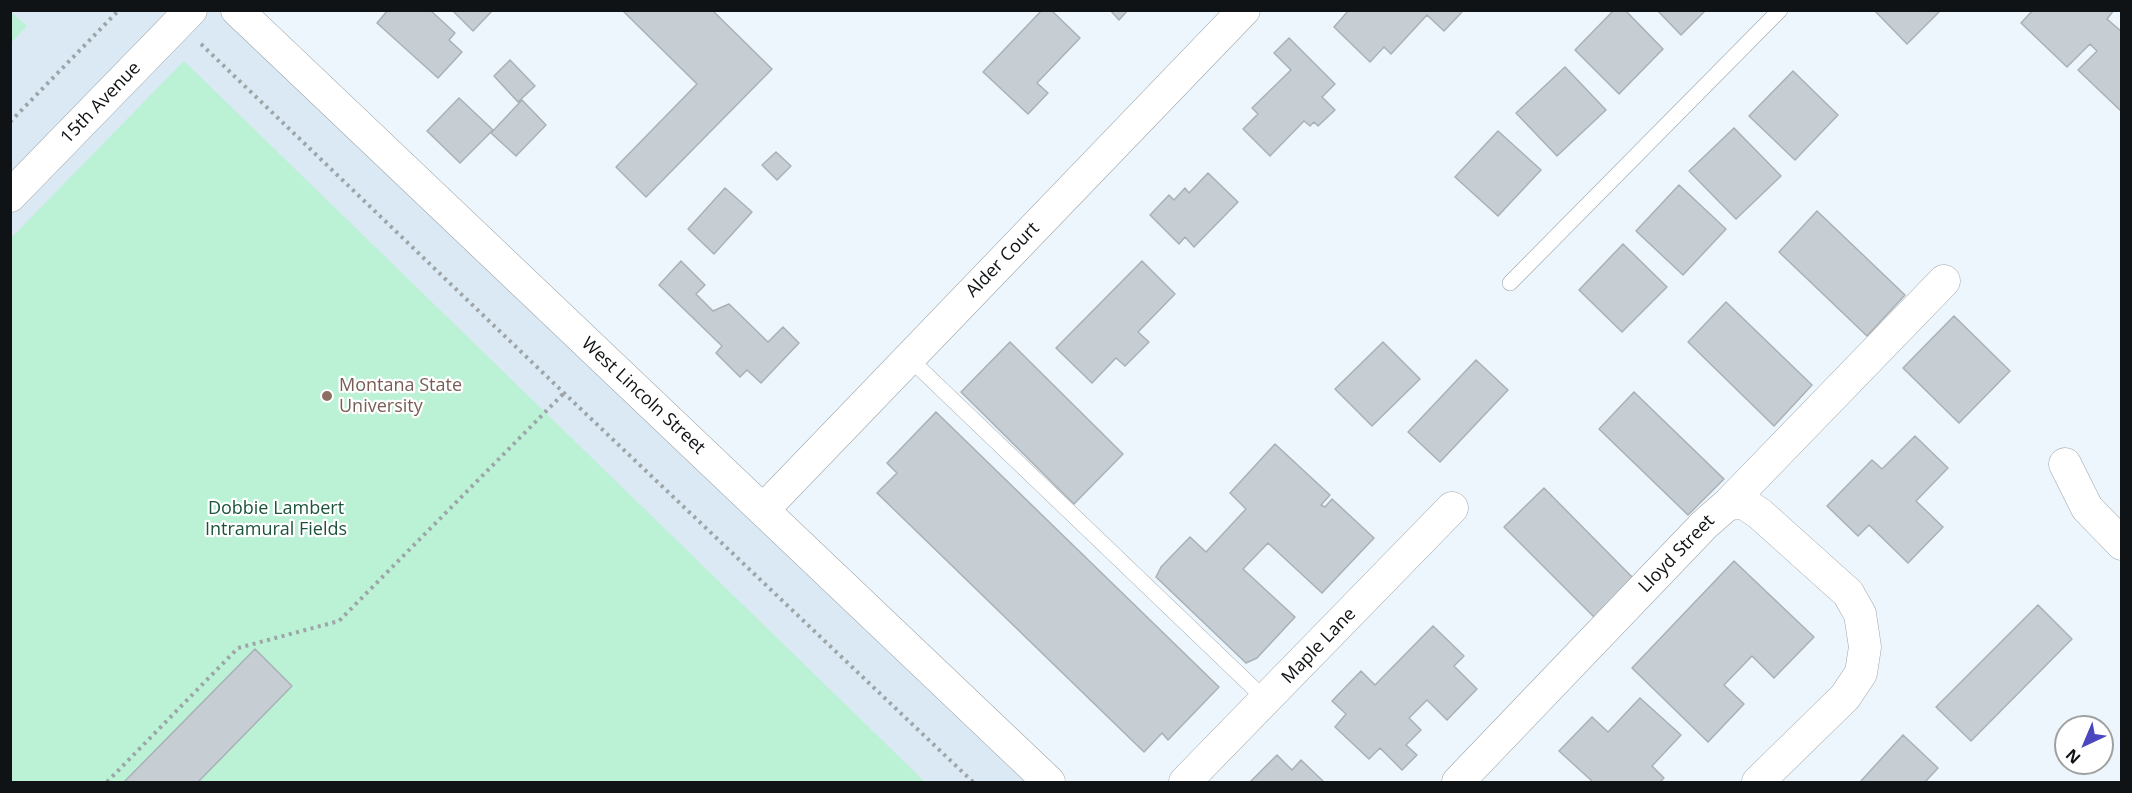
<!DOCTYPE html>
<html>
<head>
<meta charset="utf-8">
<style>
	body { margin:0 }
	#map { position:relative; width:2132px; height:793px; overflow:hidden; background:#edf6fc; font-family:"Open Sans",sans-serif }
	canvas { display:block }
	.frame { position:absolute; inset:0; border:12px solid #101315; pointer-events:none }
	.north { position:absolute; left:2054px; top:715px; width:60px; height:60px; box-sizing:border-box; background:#fff; border:2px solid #9fa1a1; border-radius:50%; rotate:224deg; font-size:16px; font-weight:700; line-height:24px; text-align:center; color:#101315 }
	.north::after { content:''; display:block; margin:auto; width:21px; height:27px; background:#4b47be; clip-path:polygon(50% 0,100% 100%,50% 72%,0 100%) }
</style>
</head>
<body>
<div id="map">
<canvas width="2132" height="793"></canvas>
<div class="frame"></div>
<div class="north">N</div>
</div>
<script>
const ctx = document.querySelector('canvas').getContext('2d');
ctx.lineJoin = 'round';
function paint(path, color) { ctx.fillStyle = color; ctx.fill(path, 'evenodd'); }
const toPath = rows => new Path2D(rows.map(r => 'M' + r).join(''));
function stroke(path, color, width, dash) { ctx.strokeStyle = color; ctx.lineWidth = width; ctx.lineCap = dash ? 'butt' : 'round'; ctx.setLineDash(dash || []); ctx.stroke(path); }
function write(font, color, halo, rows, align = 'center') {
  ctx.font = font + ' "Open Sans",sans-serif'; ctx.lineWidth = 4.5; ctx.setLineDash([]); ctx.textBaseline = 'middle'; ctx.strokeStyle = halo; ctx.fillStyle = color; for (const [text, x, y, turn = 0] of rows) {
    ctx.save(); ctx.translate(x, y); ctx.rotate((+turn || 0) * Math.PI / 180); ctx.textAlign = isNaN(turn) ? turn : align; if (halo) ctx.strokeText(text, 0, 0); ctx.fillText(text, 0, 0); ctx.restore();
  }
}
paint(toPath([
	[10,11,237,11,1049,782,11,782]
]), '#dae9f3');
paint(toPath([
	[10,11,27,26,11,43,10,43],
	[184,61,925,782,11,782,11,238]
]), '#bbf1d5');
const building = toPath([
	[388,10,430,10,455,33,449,40,462,52,438,78,377,23,388,10],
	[452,10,493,10,473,31,452,10],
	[622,10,712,10,772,69,646,197,616,167,697,84,622,10],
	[1042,10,1051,10,1080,38,1037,83,1048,93,1028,114,983,72,1042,10],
	[1110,10,1128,10,1119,20,1110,10],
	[1349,10,1460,10,1462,12,1444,31,1427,15,1391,54,1384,47,1370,62,1334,27,1349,10],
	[1614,10,1625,10,1663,49,1619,94,1575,50,1614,10],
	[1657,10,1706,10,1681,35,1657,10],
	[1874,10,1941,10,1907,44,1874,10],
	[2033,10,2114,10,2107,19,2122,32,2122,112,2078,70,2097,51,2090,44,2067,67,2021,23,2033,10],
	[1289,38,1335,84,1322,97,1335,110,1318,126,1314,122,1310,126,1304,121,1270,156,1243,129,1258,114,1252,108,1291,70,1274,53,1289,38],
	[510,60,535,86,518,102,494,76,510,60],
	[1565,67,1606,110,1557,156,1516,113,1565,67],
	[1793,71,1838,115,1795,160,1749,116,1793,71],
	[459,98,493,130,460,163,427,131,459,98],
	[522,100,546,125,516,156,491,133,522,100],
	[1734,128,1781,176,1736,219,1689,171,1734,128],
	[1498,131,1541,170,1498,216,1455,177,1498,131],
	[776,152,791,166,777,180,762,165,776,152],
	[1208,173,1238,202,1194,247,1185,237,1179,244,1150,215,1169,195,1174,200,1185,188,1189,193,1208,173],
	[1679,185,1726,229,1683,275,1636,231,1679,185],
	[725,188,752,212,714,254,688,229,725,188],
	[1817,211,1905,295,1867,336,1779,252,1817,211],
	[1623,244,1667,287,1622,332,1579,290,1623,244],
	[681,261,705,285,696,294,713,311,729,304,768,342,783,327,799,343,761,383,747,370,740,377,716,353,722,346,659,285,681,261],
	[1142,261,1175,294,1138,332,1149,342,1125,366,1116,358,1092,383,1056,348,1142,261],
	[1726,302,1812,385,1774,426,1688,342,1726,302],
	[1954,316,2010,371,1959,423,1903,368,1954,316],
	[1010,342,1123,454,1074,504,961,392,1010,342],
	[1383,342,1420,379,1372,426,1335,389,1383,342],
	[1476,360,1508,390,1440,462,1408,432,1476,360],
	[1634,392,1724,479,1688,515,1599,429,1634,392],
	[936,412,1219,687,1168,740,1162,733,1144,752,877,493,897,473,887,463,936,412],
	[1915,436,1948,468,1916,501,1943,527,1908,563,1869,525,1858,536,1827,506,1872,460,1882,469,1915,436],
	[1275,444,1330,495,1321,505,1325,507,1332,499,1374,538,1322,593,1268,543,1243,569,1295,617,1257,658,1246,663,1156,577,1161,567,1190,537,1206,552,1246,509,1230,493,1275,444],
	[1544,488,1634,579,1595,618,1504,527,1544,488],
	[1734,561,1814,637,1774,678,1752,656,1724,685,1744,704,1708,742,1632,668,1734,561],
	[2038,605,2072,639,1971,741,1936,707,2038,605],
	[1433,626,1464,656,1454,666,1477,689,1447,720,1427,700,1409,718,1421,730,1406,745,1417,755,1402,770,1380,748,1369,759,1335,727,1346,714,1332,701,1361,671,1375,685,1433,626],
	[255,649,292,686,198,782,124,782,255,649],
	[1640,698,1681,735,1652,766,1664,778,1660,782,1593,782,1559,751,1592,717,1608,732,1640,698],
	[1903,735,1938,768,1925,782,1860,782,1903,735],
	[1277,755,1292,770,1301,760,1324,782,1250,782,1277,755]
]);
paint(building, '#c6ced4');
stroke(building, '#a9b1b7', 1.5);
const lane = toPath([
	[1510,283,1780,10],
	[909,358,1266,700]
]);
const street = toPath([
	[237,10,1049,782],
	[10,196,191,10],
	[2065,464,2087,508,2122,544],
	[1728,504,1944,281],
	[763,510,1244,10],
	[1185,782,1452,508],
	[1458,782,1705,524,1728,504,1744,503,1760,514,1848,593,1860,614,1865,647,1861,673,1845,697,1758,782]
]);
stroke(lane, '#9ca4aa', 16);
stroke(street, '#9ca4aa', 33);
stroke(toPath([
	[201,44,564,393,973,782],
	[10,122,119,10],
	[107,782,238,648,339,621,564,393]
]), '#9ea5a9', 4, [3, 4.5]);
stroke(lane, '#fff', 15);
stroke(street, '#fff', 32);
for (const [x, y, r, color] of [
	[327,396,6,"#8d6e63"]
]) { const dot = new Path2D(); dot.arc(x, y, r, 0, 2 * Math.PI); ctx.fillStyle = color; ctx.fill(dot); stroke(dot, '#fff', 2); }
write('18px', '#101315', '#fff', [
	["15th Avenue",101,103,-46],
	["Alder Court",1003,260,-46],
	["West Lincoln Street",643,396,43],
	["Lloyd Street",1677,554,-46],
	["Maple Lane",1319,646,-46]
]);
write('18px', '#785e54', '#fff', [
	["Montana State",339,386],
	["University",339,407]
], 'left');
write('18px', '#1c533b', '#fff', [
	["Dobbie Lambert",276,509],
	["Intramural Fields",276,530]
]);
</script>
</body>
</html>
